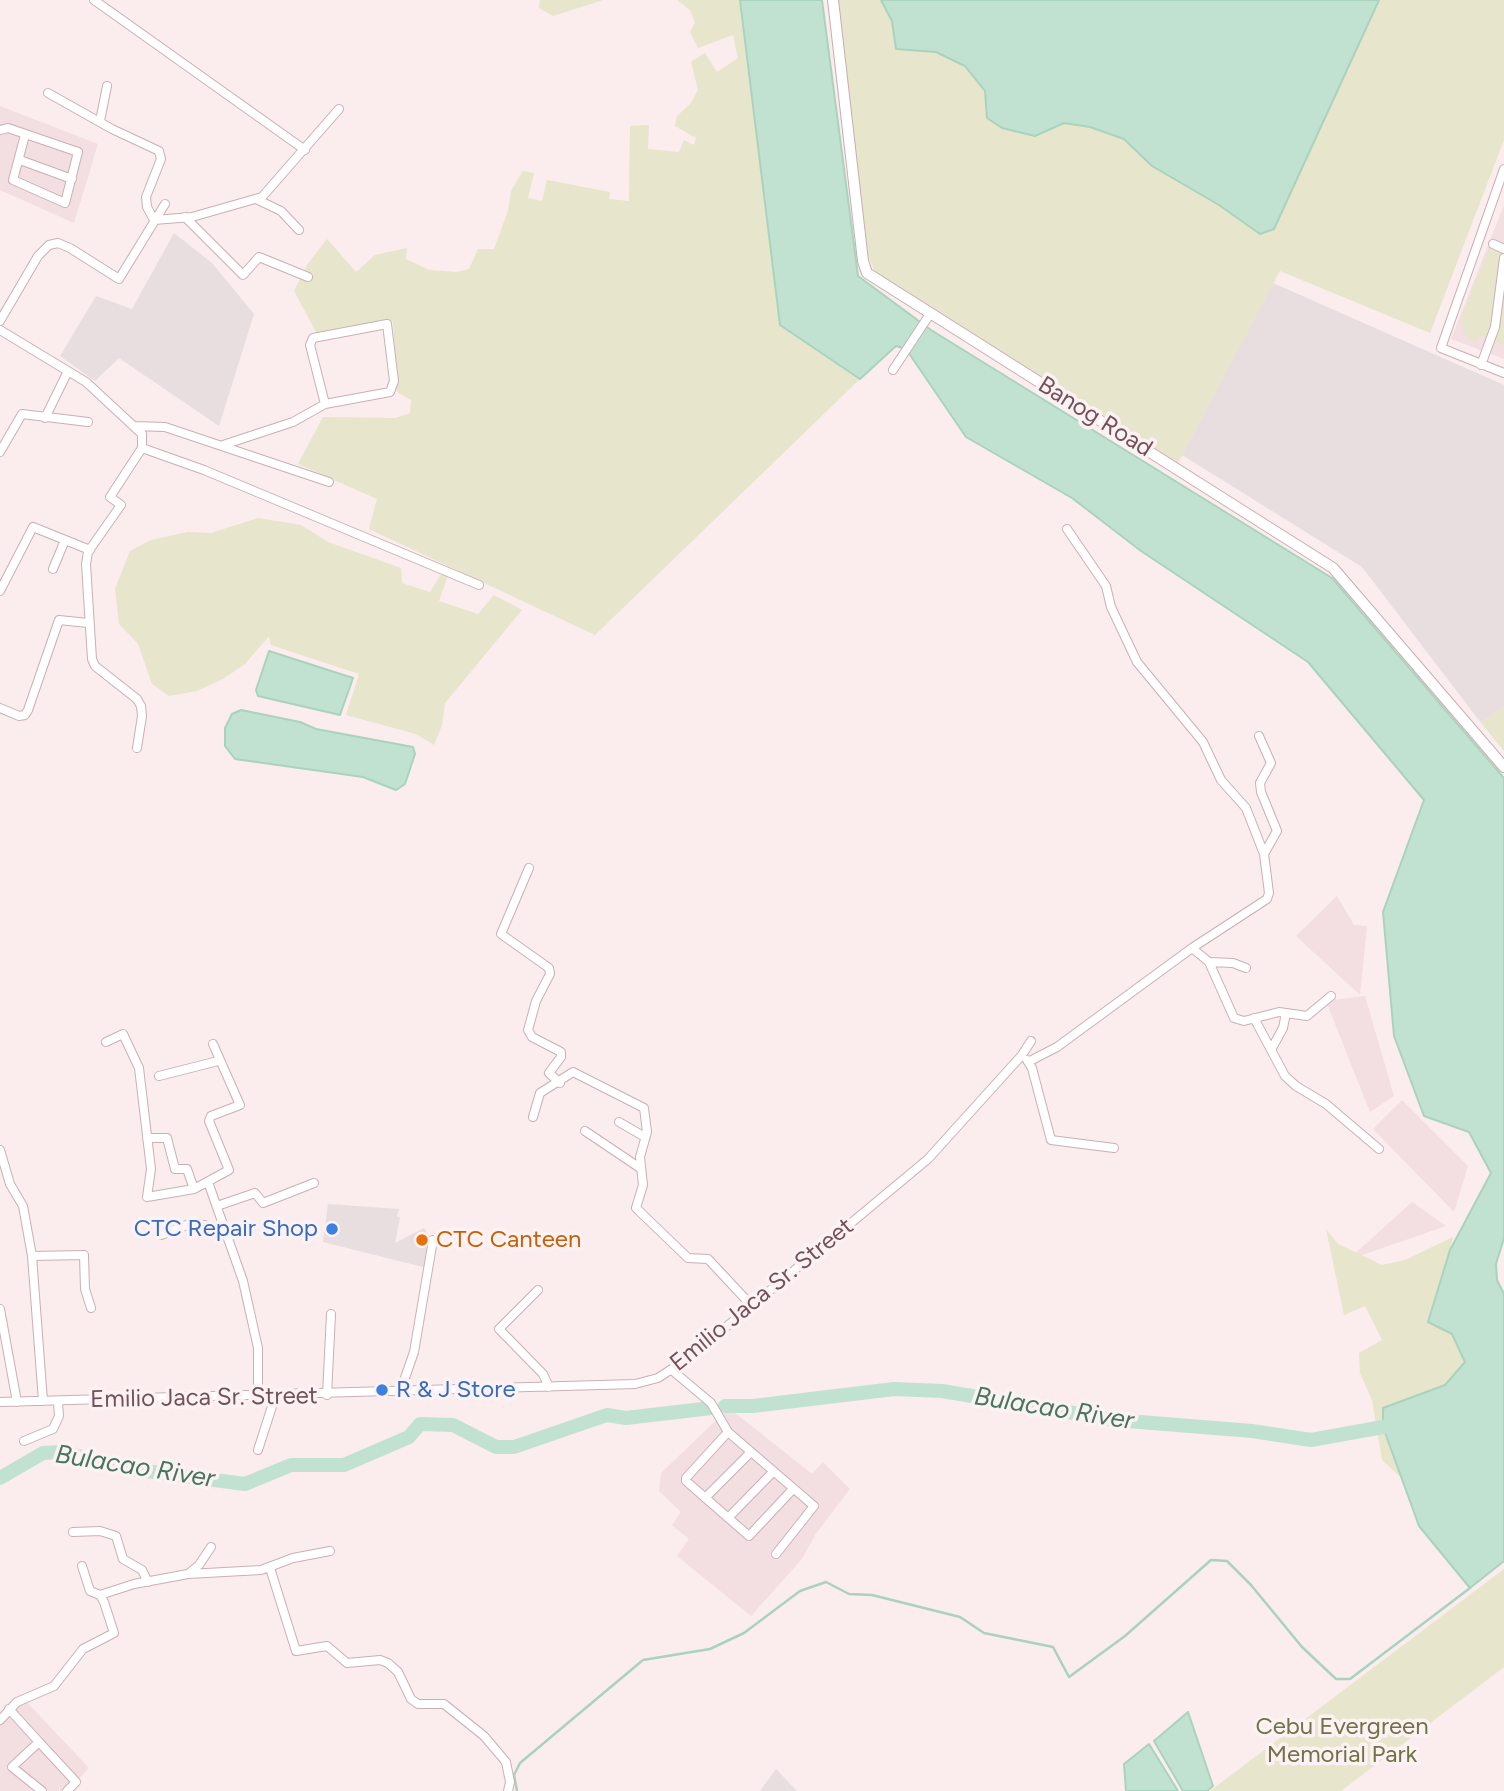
<!DOCTYPE html>
<html>
<head>
<meta charset="utf-8">
<style>
	body { margin:0 }
	canvas { display:block; background:#fbeced }
</style>
</head>
<body>
<canvas width="1504" height="1791"></canvas>
<script>
const ctx = document.querySelector('canvas').getContext('2d');
ctx.lineJoin = 'round';
function paint(path, color) { ctx.fillStyle = color; ctx.fill(path, 'evenodd'); }
const toPath = rows => new Path2D(rows.map(r => 'M' + r).join(''));
function stroke(path, color, width, dash) { ctx.strokeStyle = color; ctx.lineWidth = width; ctx.lineCap = dash ? 'butt' : 'round'; ctx.setLineDash(dash || []); ctx.stroke(path); }
function write(font, color, halo, rows, align = 'center') {
  ctx.font = font + ' Figtree,sans-serif'; ctx.lineWidth = 7; ctx.setLineDash([]); ctx.textBaseline = 'middle'; ctx.strokeStyle = halo; ctx.fillStyle = color; for (const [text, x, y, turn = 0] of rows) {
    ctx.save(); ctx.translate(x, y); ctx.rotate((+turn || 0) * Math.PI / 180); ctx.textAlign = isNaN(turn) ? turn : align; if (halo) ctx.strokeText(text, 0, 0); ctx.fillText(text, 0, 0); ctx.restore();
  }
}
paint(toPath([
	[0,106,98,144,74,223,0,190],
	[1504,205,1504,359,1451,339],
	[1337,896,1354,925,1367,926,1360,995,1296,936],
	[1365,996,1394,1096,1370,1112,1326,1001],
	[1402,1100,1468,1166,1454,1212,1373,1129],
	[1412,1202,1446,1226,1348,1260],
	[729,1408,812,1474,823,1462,850,1489,815,1535,802,1559,751,1616,677,1556,689,1539,672,1525,681,1512,659,1491,661,1473],
	[21,1696,89,1768,67,1791,0,1791,0,1718]
]), '#f3dee1');
paint(toPath([
	[174,233,212,263,254,314,219,426,119,358,95,381,60,356,96,296,132,309],
	[1273,283,1504,385,1504,706,1481,723,1362,567,1182,455],
	[328,1204,399,1209,397,1216,400,1218,395,1243,424,1228,432,1240,427,1268,323,1242],
	[776,1769,797,1791,760,1791]
]), '#e8dee0');
paint(toPath([
	[540,0,603,0,553,16,539,8],
	[677,0,740,0,780,325,860,379,595,635,369,529,377,499,298,464,323,417,396,418,410,413,411,400,397,392,393,322,317,334,294,291,307,265,327,239,356,272,375,255,407,248,406,259,429,270,457,272,469,269,478,249,494,249,508,211,511,191,523,171,534,173,528,198,542,201,547,180,610,192,609,199,629,201,630,126,649,125,648,149,679,152,684,140,694,145,696,138,675,126,677,116,691,103,698,90,691,62,705,53,717,72,738,58,733,35,698,48,690,32,695,23,690,10],
	[838,0,881,0,892,21,896,49,936,52,965,66,985,91,987,118,1002,128,1035,136,1064,123,1090,127,1124,139,1152,166,1219,205,1259,234,1274,229,1379,0,1504,0,1504,140,1430,333,1280,271,1178,463,875,272,868,255],
	[1490,246,1504,252,1504,344,1481,335,1476,345,1463,332,1462,315],
	[258,518,301,525,328,542,401,568,402,583,430,592,442,573,448,575,439,601,478,614,494,595,522,610,445,703,442,725,434,745,416,734,346,715,359,674,271,645,269,636,245,664,223,679,197,691,169,696,152,684,138,644,119,624,115,589,130,551,151,540,188,532,211,533],
	[1504,706,1504,751,1481,723],
	[1326,1229,1338,1244,1382,1265,1405,1260,1453,1237,1434,1313,1471,1349,1422,1497,1382,1460,1372,1400,1360,1373,1359,1353,1382,1340,1365,1306,1344,1315],
	[1504,1569,1504,1667,1341,1791,1210,1791]
]), '#e7e5cb');
const water = toPath([
	[740,0,822,0,858,276,931,330,1332,578,1504,778,1504,1238,1496,1264,1497,1280,1504,1294,1504,1561,1470,1588,1419,1526,1383,1427,1383,1408,1445,1385,1465,1362,1452,1334,1428,1322,1450,1250,1491,1173,1469,1132,1424,1116,1394,1036,1383,912,1424,800,1308,662,1141,551,1072,498,966,437,906,349,896,346,860,379,780,325,740,0],
	[881,0,1379,0,1274,229,1260,234,1219,205,1152,166,1124,139,1090,127,1064,123,1035,136,1002,128,987,118,985,91,965,66,936,52,896,49,892,21,881,0],
	[269,651,353,678,340,715,258,696,256,690,269,651],
	[241,710,300,722,316,729,413,747,415,754,405,784,396,790,363,777,235,759,225,746,225,728,232,714,241,710],
	[1188,1712,1213,1786,1207,1791,1183,1791,1154,1741,1188,1712],
	[1149,1744,1178,1791,1126,1791,1124,1764,1149,1744]
]);
paint(water, '#c2e2d1');
stroke(water, '#aad3bd', 2);
stroke(toPath([
	[517,1791,514,1775,520,1763,643,1660,710,1649,744,1633,800,1591,826,1582,849,1594,872,1595,960,1617,984,1633,1053,1647,1069,1677,1125,1636,1211,1560,1227,1561,1251,1585,1302,1647,1336,1679,1350,1679,1470,1588]
]), '#aad3bd', 2.5);
stroke(toPath([
	[725,1406,753,1406,894,1389,942,1391,1115,1420,1252,1431,1311,1440,1383,1427],
	[0,1478,43,1453,62,1452,130,1469,245,1484,291,1465,344,1465,409,1437,420,1424,453,1425,496,1447,514,1447,607,1415,626,1418,711,1408]
]), '#c2e2d1', 14);
const street = toPath([
	[94,0,305,150],
	[48,93,112,129,159,151,161,159,146,197,147,207,154,220,192,217,262,197,339,109],
	[100,121,107,86],
	[0,130,8,128,78,152,65,203,13,180,25,135],
	[20,160,72,179],
	[1504,169,1441,348,1504,373],
	[256,199,281,211,299,230],
	[185,217,243,275,259,257,308,277],
	[1493,244,1504,249],
	[0,321,38,256,49,245,58,243,70,248,119,279,165,204],
	[0,330,86,382,142,434,142,448,110,497,121,505,88,552,86,564,92,659,95,666,137,699,141,706,142,716,137,748],
	[1481,365,1495,327,1504,258],
	[893,370,930,314],
	[45,418,68,371],
	[133,426,165,427,329,482],
	[223,445,293,422,325,404,390,392,394,381,387,324,313,338,310,345,325,404],
	[142,448,204,470,479,585],
	[0,452,22,414,88,422],
	[53,569,65,540],
	[0,591,33,527,90,550],
	[0,708,19,716,25,715,28,710,59,620,88,623],
	[1259,736,1271,763,1260,783,1261,792,1277,831,1264,854],
	[529,868,501,934,549,968,550,974,536,1001,528,1030,532,1037,561,1052,561,1057,549,1073,560,1083],
	[1192,948,1209,962,1234,1018,1244,1021,1279,1012,1307,1016,1331,996],
	[1209,962,1233,963,1246,968],
	[1254,1018,1285,1076,1296,1086,1326,1104,1379,1149],
	[106,1042,123,1034,139,1068,151,1169,147,1197,194,1189,229,1170,209,1121,211,1116,240,1105,213,1044],
	[1272,1048,1283,1028,1286,1013],
	[1027,1060,1032,1068,1051,1140,1114,1148],
	[1028,1062,1057,1047,1192,948,1267,899,1269,893,1264,854,1246,808,1221,780,1203,742,1137,662,1111,607,1106,586,1067,529],
	[159,1076,218,1061],
	[533,1117,540,1093,573,1072,644,1108,647,1132,640,1157,643,1185,636,1208,688,1258,708,1259,751,1305],
	[619,1122,645,1137],
	[585,1131,640,1168],
	[147,1138,167,1138,175,1169,187,1169,194,1189],
	[0,1150,10,1184,23,1206,32,1256,43,1401],
	[208,1182,243,1281,258,1348,258,1396],
	[217,1206,255,1193,263,1203,314,1183],
	[161,1235,192,1223,225,1229],
	[32,1256,84,1255,85,1289,91,1308],
	[538,1290,499,1329,543,1374,549,1387],
	[0,1309,17,1402],
	[673,1371,711,1403,728,1432,814,1506,776,1554],
	[400,1392,414,1352,433,1240],
	[327,1395,331,1314],
	[0,1402,635,1384,658,1378,690,1357,928,1159,1022,1055,1031,1041],
	[728,1432,686,1478,686,1481,749,1536,793,1489],
	[24,1441,53,1429,59,1416,58,1402],
	[258,1450,275,1397],
	[705,1498,750,1453],
	[728,1518,773,1472],
	[73,1532,100,1531,116,1536,123,1559,142,1570,148,1582],
	[270,1568,296,1651,327,1646,347,1663,380,1660,388,1663,398,1672,411,1699,418,1704,444,1704,484,1736,506,1762,510,1782,508,1791],
	[188,1574,199,1565,211,1547],
	[100,1595,134,1584,188,1574,261,1570,293,1558,330,1551],
	[9,1709,39,1742],
	[0,1720,17,1702,54,1686,83,1649,114,1633,104,1602,100,1595,90,1591,82,1566],
	[42,1791,12,1767,39,1742,76,1782,67,1791]
]);
const secondary = toPath([
	[833,0,863,261,867,273,1333,568,1504,767]
]);
stroke(street, '#c9b0b6', 10);
stroke(secondary, '#caacb3', 12);
stroke(street, '#fff', 8);
stroke(secondary, '#fff', 10);
for (const [x, y, r, color] of [
	[332,1229,7,"#3f7fe0"],
	[422,1240,7,"#e8710a"],
	[382,1390,7,"#3f7fe0"]
]) { const dot = new Path2D(); dot.arc(x, y, r, 0, 2 * Math.PI); ctx.fillStyle = color; ctx.fill(dot); stroke(dot, '#fdf2f3', 2.5); }
write('24px', '#73515c', '#fdf2f3', [
	["Banog Road",1095,417,32],
	["Emilio Jaca Sr. Street",762,1295,-39],
	["Emilio Jaca Sr. Street",204,1398,-1]
]);
write('24px', '#366cbe', '#fdf2f3', [
	["CTC Repair Shop",318,1229],
	["R & J Store",396,1390,"left"]
], 'right');
write('24px', '#c56008', '#fdf2f3', [
	["CTC Canteen",436,1240]
], 'left');
write('24px', '#707247', '#fdf2f3', [
	["Cebu Evergreen",1342,1727],
	["Memorial Park",1342,1755]
]);
write('italic 26px', '#46765e', '#fdf2f3', [
	["Bulacao River",1054,1409,9],
	["Bulacao River",135,1467,9]
]);
</script>
</body>
</html>
